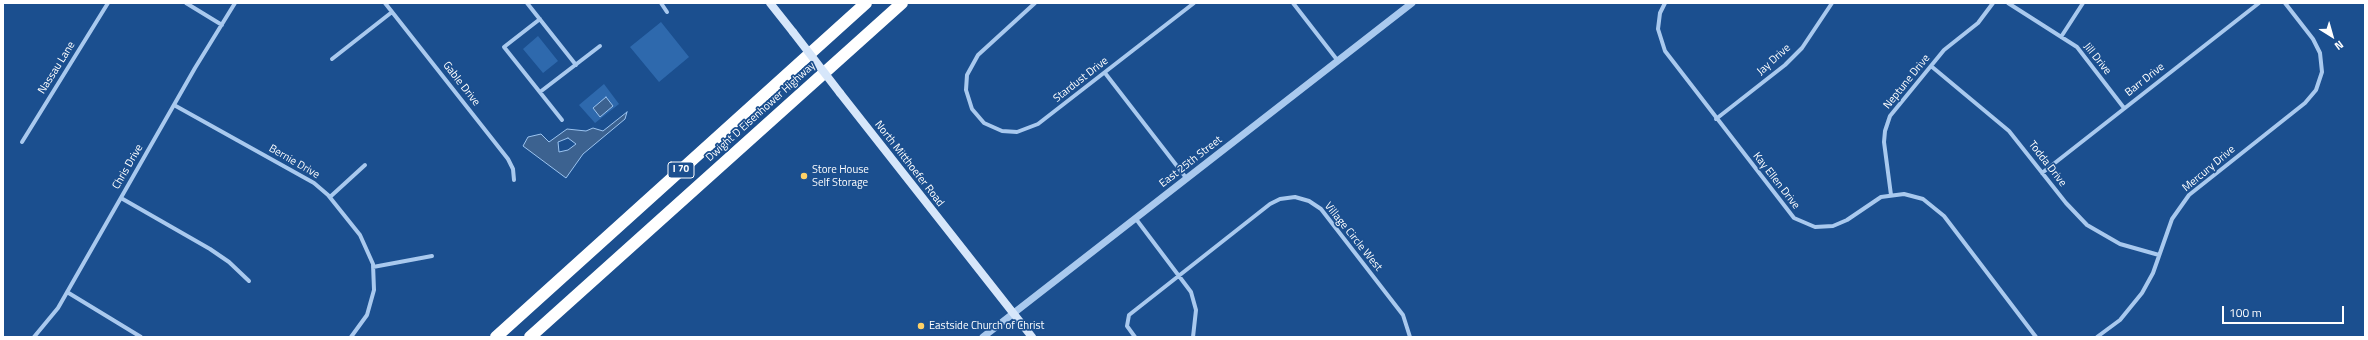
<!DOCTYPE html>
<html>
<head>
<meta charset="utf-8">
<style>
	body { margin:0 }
	#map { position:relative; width:2368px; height:340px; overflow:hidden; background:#1b4f8f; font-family:"Titillium Web",sans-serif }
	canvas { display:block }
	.frame { position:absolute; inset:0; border:4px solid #fff; pointer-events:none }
	.north { position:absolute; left:2312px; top:16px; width:40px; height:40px; -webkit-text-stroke:3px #1b4f8f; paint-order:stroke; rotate:143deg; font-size:11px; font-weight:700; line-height:16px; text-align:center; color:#fff }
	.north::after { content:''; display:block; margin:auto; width:14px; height:18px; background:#fff; clip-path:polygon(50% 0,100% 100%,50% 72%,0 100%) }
	.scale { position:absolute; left:2222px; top:306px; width:122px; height:18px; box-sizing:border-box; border:2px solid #fff; border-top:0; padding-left:5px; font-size:12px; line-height:14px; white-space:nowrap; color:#fff; -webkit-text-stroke:3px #1b4f8f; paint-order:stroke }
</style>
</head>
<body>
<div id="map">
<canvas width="2368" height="340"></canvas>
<div class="frame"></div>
<div class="north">N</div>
<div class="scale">100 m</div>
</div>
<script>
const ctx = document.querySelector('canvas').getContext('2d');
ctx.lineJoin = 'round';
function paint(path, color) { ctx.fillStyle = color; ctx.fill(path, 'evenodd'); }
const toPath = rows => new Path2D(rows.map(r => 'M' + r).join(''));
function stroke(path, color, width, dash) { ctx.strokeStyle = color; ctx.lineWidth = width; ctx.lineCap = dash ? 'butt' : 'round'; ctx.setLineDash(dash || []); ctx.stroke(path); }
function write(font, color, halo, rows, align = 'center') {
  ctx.font = font + ' "Titillium Web",sans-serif'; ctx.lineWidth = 3.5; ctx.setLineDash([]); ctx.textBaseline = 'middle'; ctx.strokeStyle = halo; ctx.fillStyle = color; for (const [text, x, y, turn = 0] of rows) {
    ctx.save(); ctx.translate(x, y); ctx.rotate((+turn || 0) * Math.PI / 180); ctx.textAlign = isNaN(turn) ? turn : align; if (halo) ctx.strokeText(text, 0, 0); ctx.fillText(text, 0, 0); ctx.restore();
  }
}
paint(toPath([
	[661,22,689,57,659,82,630,47],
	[538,36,558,61,543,73,523,49],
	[604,84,619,104,595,123,579,105]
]), '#2e69ad');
const water = toPath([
	[606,97,613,106,600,117,593,108,606,97],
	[627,112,625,119,583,154,566,178,523,146,528,137,541,134,549,142,567,129,586,131,593,128,603,131,627,112],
	[568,138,576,144,568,150,559,152,558,142,568,138]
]);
paint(water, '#3c6290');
stroke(water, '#9cc4f0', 1);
stroke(toPath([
	[186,3,222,25],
	[385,3,508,159,513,169,514,180],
	[527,3,576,65],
	[661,3,667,12],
	[1035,3,978,55,967,75,966,90,972,109,984,123,1002,131,1017,132,1038,124,1194,3],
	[1293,3,1338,61],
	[1665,3,1660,13,1658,29,1665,51,1794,218,1815,227,1833,226,1847,220,1881,197,1904,194,1923,199,1944,216,2036,337],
	[2008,3,2077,47,2124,108],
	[540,19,504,47,562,120],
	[2061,37,2083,3],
	[332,59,392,12],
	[1931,66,2009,131,2066,203,2087,225,2120,244,2159,255],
	[1105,73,1187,179],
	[540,92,600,46],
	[174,105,314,183,328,195,360,235,373,264,374,290,367,315,351,337],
	[1716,119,1785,65,1802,48,1832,3],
	[22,142,108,3],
	[2042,173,2259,3],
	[1891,195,1884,142,1885,131,1890,116,1944,50,1978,23,1993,3],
	[330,197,365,165],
	[121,198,210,249,229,262,249,281],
	[1136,219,1191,292,1196,310,1193,337],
	[373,267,432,256],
	[67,292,141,337],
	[34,337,58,308,195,68,235,3],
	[1135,337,1127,326,1129,315,1270,204,1280,199,1295,197,1309,201,1321,209,1403,315,1410,337],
	[2097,337,2120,320,2142,293,2153,273,2172,219,2189,195,2305,103,2316,90,2322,72,2320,53,2313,39,2285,3]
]), '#a9c9ee', 4);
stroke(toPath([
	[983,337,1412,3]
]), '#a9c9ee', 7);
stroke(toPath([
	[770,3,793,32],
	[840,93,1032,337]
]), '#d6e6fa', 8);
stroke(toPath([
	[496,337,866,3],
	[530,337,902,3]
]), '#fff', 12);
stroke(toPath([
	[793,32,840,93]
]), '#d6e6fa', 8);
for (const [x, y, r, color] of [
	[804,176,4,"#ffd166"],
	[921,326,4,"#ffd166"]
]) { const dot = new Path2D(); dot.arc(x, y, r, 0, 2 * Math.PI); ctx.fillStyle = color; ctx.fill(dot); stroke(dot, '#1b4f8f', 1.5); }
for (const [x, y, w] of [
	[681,170,26]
]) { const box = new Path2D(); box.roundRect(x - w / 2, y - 8, w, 16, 3); ctx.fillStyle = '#1b4f8f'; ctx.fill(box); stroke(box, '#fff', 1); }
write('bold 10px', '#fff', null, [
	["I 70",681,170]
]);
write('11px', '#fff', '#1b4f8f', [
	["Jill Drive",2097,59,51],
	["Jay Drive",1774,60,-42],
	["Nassau Lane",57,68,-58],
	["Stardust Drive",1081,80,-38],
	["Barr Drive",2145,80,-38],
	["Neptune Drive",1907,82,-51],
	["Gable Drive",461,84,52],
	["Dwight D Eisenhower Highway",761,112,-42],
	["Bernie Drive",294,162,30],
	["East 25th Street",1191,162,-38],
	["North Mitthoefer Road",909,164,52],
	["Todda Drive",2047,164,52],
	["Chris Drive",128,167,-60],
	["Mercury Drive",2209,169,-40],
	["Kay Ellen Drive",1776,181,52],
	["Village Circle West",1353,237,51]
]);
write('11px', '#fff', '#1b4f8f', [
	["Store House",812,170],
	["Self Storage",812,183],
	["Eastside Church of Christ",929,326]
], 'left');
</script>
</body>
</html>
